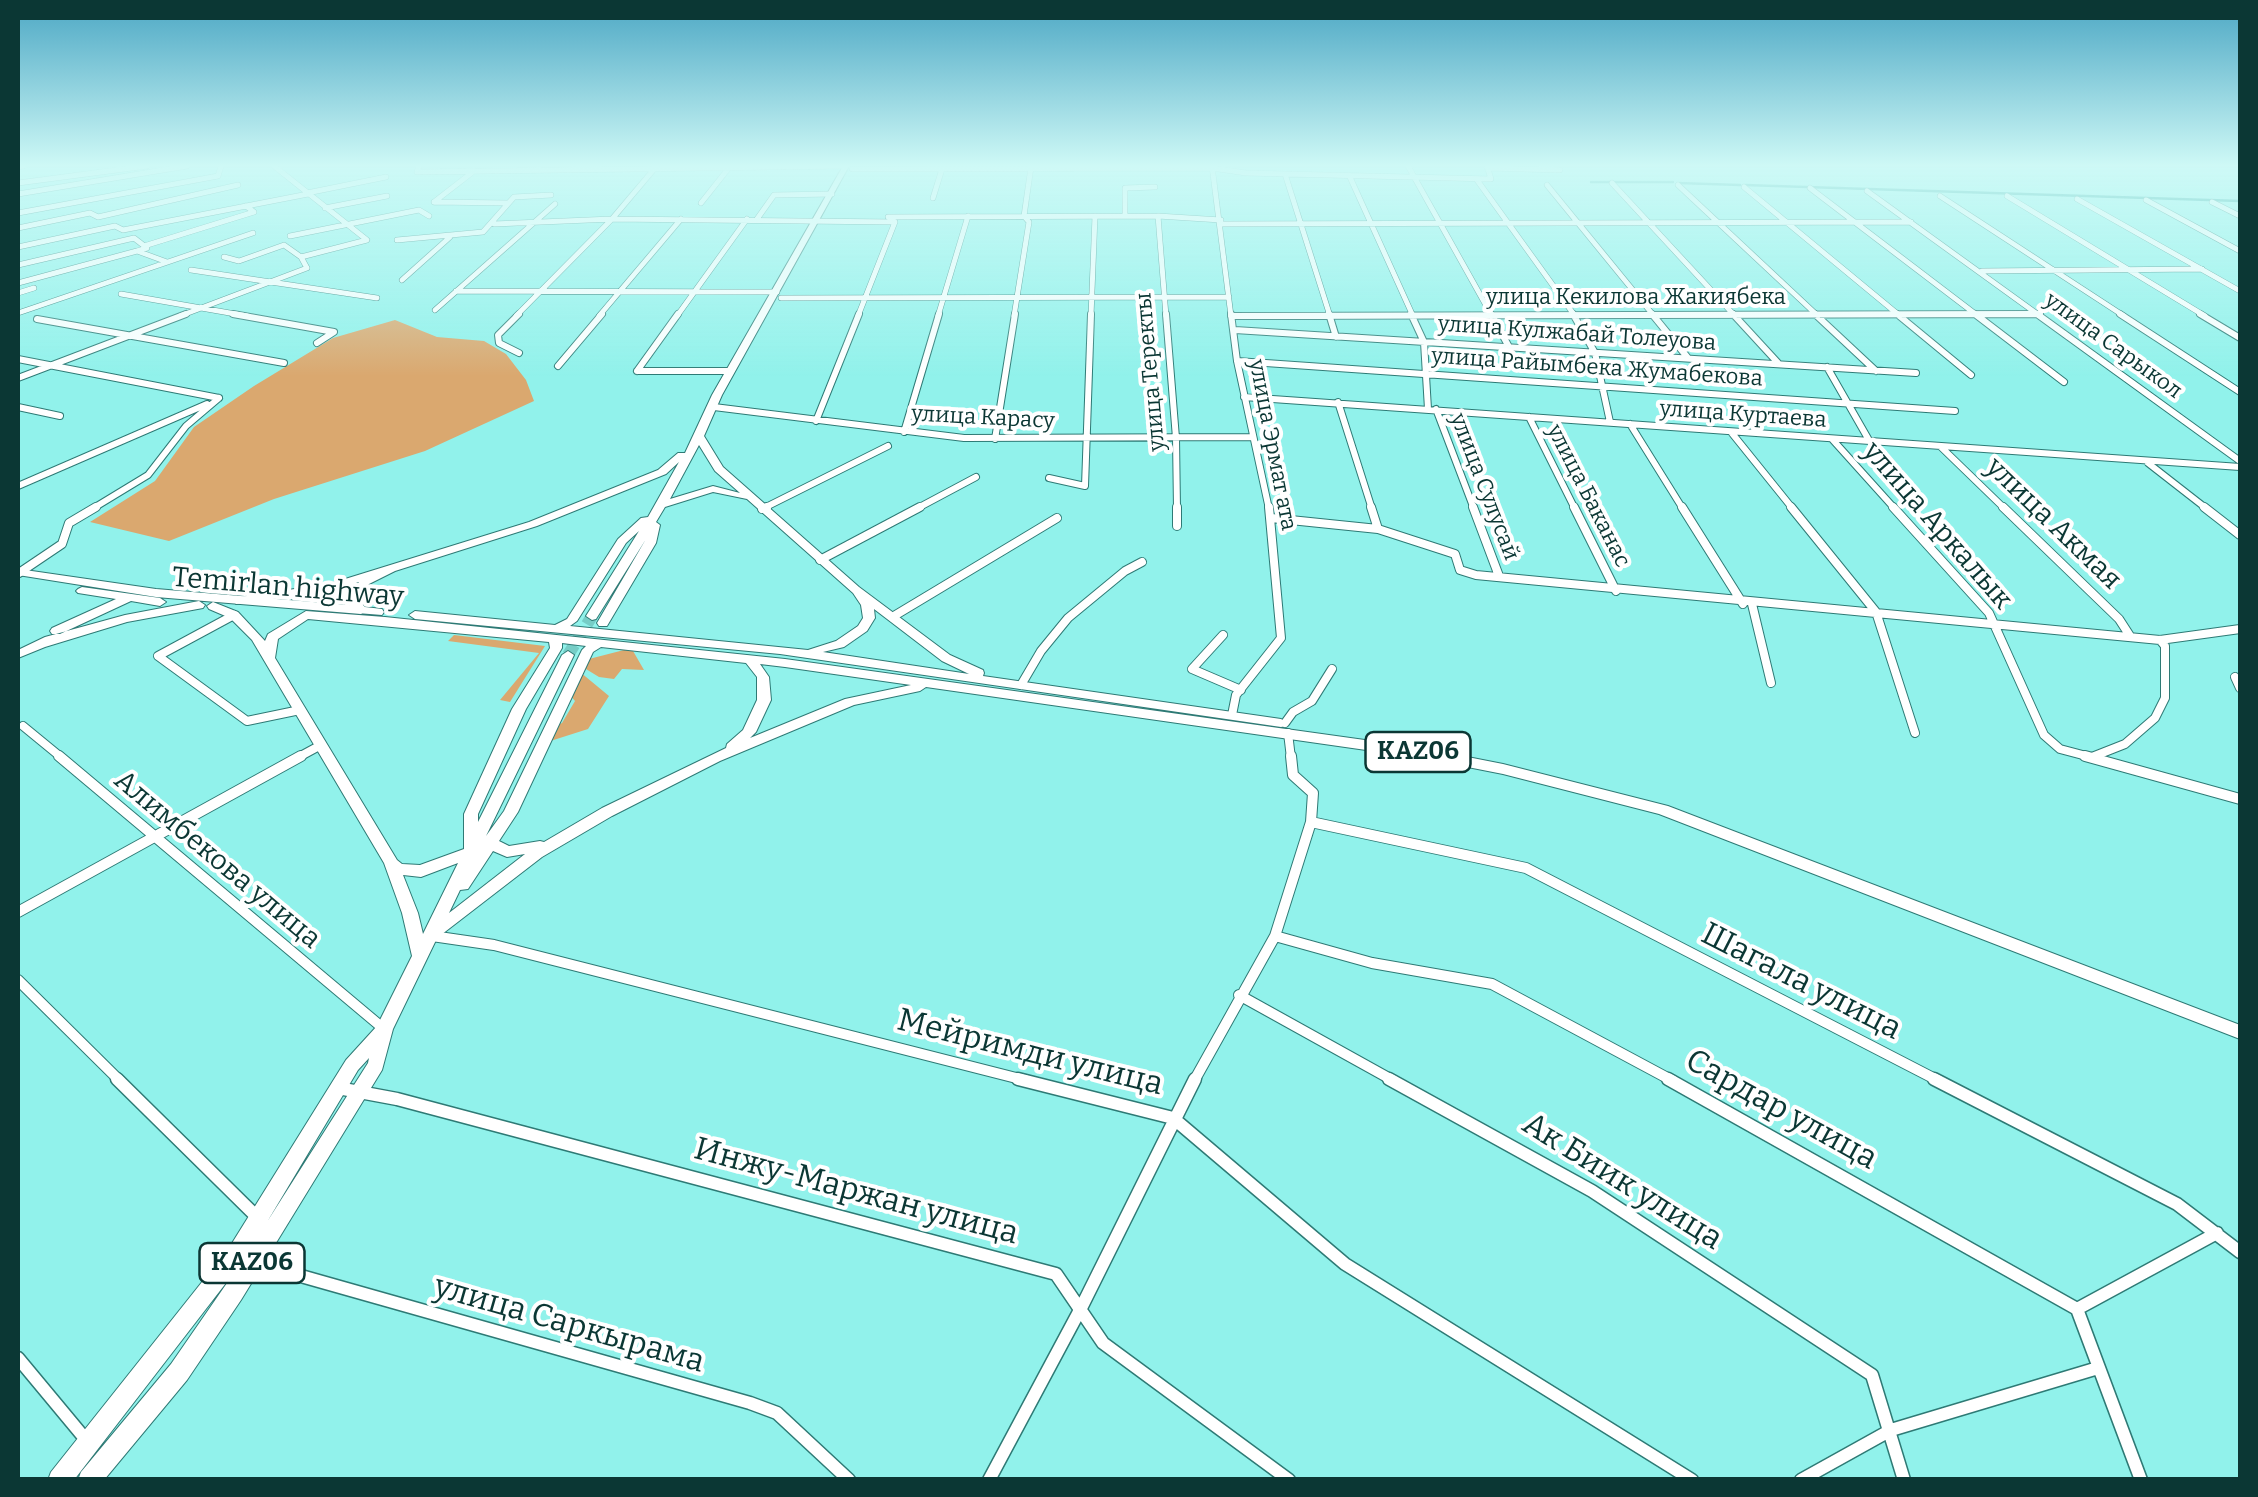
<!DOCTYPE html>
<html>
<head>
<meta charset="utf-8">
<style>
	body { margin:0 }
	#map { position:relative; width:2258px; height:1497px; overflow:hidden; background:#91f2eb; font-family:Bitter,serif }
	canvas { display:block }
	.frame { position:absolute; inset:0; border:20px solid #0b3734; pointer-events:none }
</style>
</head>
<body>
<div id="map">
<canvas width="2258" height="1497"></canvas>
<div class="frame"></div>
</div>
<script>
const ctx = document.querySelector('canvas').getContext('2d');
ctx.lineJoin = 'round';
function paint(path, color) { ctx.fillStyle = color; ctx.fill(path, 'evenodd'); }
const toPath = rows => new Path2D(rows.map(r => 'M' + r).join(''));
function stroke(path, color, width, dash) { ctx.strokeStyle = color; ctx.lineWidth = width; ctx.lineCap = dash ? 'butt' : 'round'; ctx.setLineDash(dash || []); ctx.stroke(path); }
function write(font, color, halo, rows, align = 'center') {
  ctx.font = font + ' Bitter,serif'; ctx.lineWidth = 8; ctx.setLineDash([]); ctx.textBaseline = 'middle'; ctx.strokeStyle = halo; ctx.fillStyle = color; for (const [text, x, y, turn = 0] of rows) {
    ctx.save(); ctx.translate(x, y); ctx.rotate((+turn || 0) * Math.PI / 180); ctx.textAlign = isNaN(turn) ? turn : align; if (halo) ctx.strokeText(text, 0, 0); ctx.fillText(text, 0, 0); ctx.restore();
  }
}
paint(toPath([
	[395,320,437,337,484,341,506,354,526,380,534,401,425,451,274,499,169,541,90,522,155,481,194,427,254,386,333,338],
	[454,635,545,646,510,702,500,700,539,653,448,641],
	[624,650,633,651,644,670,622,669,614,679,599,677,581,666,589,659],
	[580,672,609,696,588,729,541,744,552,727,562,723,575,701,570,695]
]), '#daa86f');
stroke(toPath([
	[1591,182,1673,182],
	[1679,183,1740,185],
	[1745,185,2240,201]
]), '#03948e', 2.5);
stroke(toPath([
	[568,655,592,616]
]), '#76cdc6', 12, [12, 6]);
const minorFar4 = toPath([
	[274,166,367,240,301,257],
	[419,166,417,172,846,166],
	[1212,166,1231,316],
	[1408,166,1492,316],
	[18,167,23,166],
	[1488,168,1560,170],
	[852,169,1212,168,1246,173,1491,179,1487,166],
	[1285,174,1330,316],
	[1349,175,1413,316],
	[1477,180,1575,316],
	[18,183,147,166],
	[1612,183,1735,316],
	[1547,185,1654,316],
	[1678,185,1818,316],
	[1744,187,1900,316],
	[1810,188,1978,316],
	[1867,191,2040,316],
	[307,193,386,177],
	[18,194,187,166],
	[1940,196,2124,316],
	[2007,196,2205,316],
	[933,198,942,169],
	[2077,199,2240,291],
	[2146,200,2240,251],
	[434,202,508,203],
	[434,202,474,171],
	[2212,202,2240,216],
	[701,203,728,169],
	[325,208,387,196],
	[18,213,218,176,221,166],
	[1125,216,1125,188,1155,187],
	[1158,216,1166,316],
	[888,217,1158,216,1221,220],
	[757,219,774,195,832,194],
	[494,224,612,219,895,222,858,316],
	[1222,224,1911,222],
	[18,228,90,213,98,217,238,185],
	[290,236,419,210,429,216],
	[397,240,483,232,514,197,551,195],
	[144,246,254,212,246,206],
	[18,247,115,226,123,230,308,194],
	[224,257,239,261,284,245,301,257],
	[18,265,134,238,147,248,137,251],
	[191,270,377,298],
	[1982,271,2202,269],
	[402,280,450,237],
	[18,283,137,251,167,262],
	[456,291,777,292],
	[18,293,34,288],
	[121,294,247,316],
	[781,298,1229,297],
	[435,310,555,204],
	[18,313,253,233],
	[180,316,307,268,301,257],
	[516,316,612,219,655,168],
	[599,316,681,219],
	[677,316,747,219],
	[938,316,968,216],
	[1014,316,1029,222,1024,216,1031,167],
	[1091,316,1095,216],
	[1231,316,2040,314]
]);
const minorFar3 = toPath([
	[233,314,334,332,317,343],
	[519,314,498,335,499,343,519,353],
	[1166,314,1176,438,1177,509],
	[1231,314,1237,361,1269,509],
	[1329,314,1336,337],
	[1411,314,1424,342,1428,409],
	[1491,314,1509,347],
	[1573,314,1595,353,1610,422],
	[1652,314,1688,358],
	[1733,314,1779,364],
	[1815,314,1876,371],
	[1897,314,1971,375],
	[1975,314,2064,382],
	[2037,314,2240,461],
	[2120,314,2240,392],
	[2200,314,2240,338],
	[1231,316,2040,314],
	[37,319,284,363],
	[1235,330,1916,373],
	[18,359,219,398],
	[1237,361,1955,411],
	[558,366,602,314],
	[1827,367,1870,442],
	[637,371,678,314],
	[637,371,731,371],
	[18,378,186,314],
	[1244,397,2240,467],
	[1338,402,1372,509],
	[18,407,60,416],
	[714,407,964,438,1252,437],
	[1436,409,1474,509],
	[1529,417,1575,509],
	[816,421,859,314],
	[1630,424,1683,509],
	[904,432,939,314],
	[1731,432,1793,509],
	[995,439,1015,314],
	[1832,439,1895,509],
	[1941,447,2005,509],
	[2148,463,2207,509],
	[1049,478,1085,486,1091,314],
	[18,486,207,404],
	[92,509,148,475,186,426,219,398],
	[762,509,888,446],
	[916,509,976,477]
]);
const minorFar2 = toPath([
	[1177,507,1177,526],
	[1371,507,1378,529],
	[1473,507,1499,576],
	[1574,507,1616,591],
	[1682,507,1743,604],
	[1791,507,1876,612,1915,733],
	[1893,507,1989,613,2044,735,2060,749,2094,758],
	[2003,507,2119,619,2130,636],
	[2204,507,2240,535],
	[762,509,767,507],
	[1271,518,1378,529,1455,554,1460,570,1476,575,2160,640,2240,629],
	[820,560,920,507],
	[19,573,62,544,69,523,96,507],
	[1752,604,1771,683],
	[234,615,158,656,247,721,300,710],
	[894,616,1057,518],
	[1223,635,1192,669,1241,690],
	[2235,677,2240,688],
	[1021,685,1041,651,1068,618,1125,571,1142,562],
	[1232,715,1236,695,1281,638,1269,507],
	[1285,723,1293,712,1312,701,1332,669],
	[23,726,62,758],
	[1288,733,1291,758],
	[2092,757,2125,744,2155,718,2165,698,2165,646,2160,640],
	[297,758,321,745]
]);
const minorFar1 = toPath([
	[59,756,384,1029],
	[2085,756,2240,799],
	[1311,822,1526,868,1939,1081],
	[18,912,301,756],
	[432,936,494,945,1028,1081],
	[1275,936,1372,963,1492,984,1673,1081],
	[18,980,120,1081],
	[1239,995,1394,1081],
	[1194,1081,1275,936,1311,822,1313,793,1293,775,1291,756]
]);
const minor = toPath([
	[117,1079,257,1217],
	[1018,1079,1173,1118,1345,1264,1692,1480],
	[1389,1079,1592,1191,1872,1375,1904,1480],
	[1668,1079,2077,1309,2141,1480],
	[1934,1079,2177,1204,2240,1252],
	[338,1088,397,1099,1056,1274,1103,1343,1289,1480],
	[255,1263,750,1403,777,1413,849,1480],
	[2077,1309,2217,1233],
	[18,1358,87,1441],
	[989,1480,1081,1308,1195,1079],
	[1801,1480,1891,1430,2098,1368]
]);
const primary = toPath([
	[18,569,156,589,361,606,367,610,361,614,156,597,18,575,18,569],
	[82,587,160,598,166,602,160,606,131,601,60,634,52,634,50,631,52,628,116,599,78,593,76,591,78,589,82,587],
	[199,601,205,605,203,608,127,622,45,647,18,658,18,650,45,637,125,615,199,601]
]);
const trunk = toPath([
	[843,166,849,166,722,395,704,436,723,467,859,587,950,655,983,670,984,673,983,676,1281,719,1288,723,1286,726,1281,727,780,654,415,619,409,615,415,611,555,625,567,619,618,539,641,518,648,517,679,462,666,474,537,526,395,571,369,584,360,596,359,601,365,607,382,609,384,612,382,615,357,613,349,605,348,595,359,582,331,591,236,604,234,601,236,598,240,597,329,584,529,522,658,470,678,453,685,453,712,395,843,166],
	[699,445,715,471,740,493,713,486,670,499,699,445],
	[713,492,747,499,853,593,861,605,863,618,858,626,836,641,808,650,570,626,577,621,626,543,639,531,586,616,592,620,596,619,646,539,597,623,599,626,607,626,656,543,660,525,656,522,665,507,713,492],
	[874,609,942,661,969,674,823,652,844,647,867,631,875,618,874,609],
	[213,602,238,612,265,641,268,634,306,611,385,617,785,659,1422,748,1503,764,1668,806,2240,1025,2240,1039,1659,814,1503,774,1422,758,926,687,920,691,854,705,720,761,612,816,542,857,437,938,393,1029,382,1070,241,1300,187,1380,104,1480,78,1480,81,1472,171,1364,236,1270,74,1480,48,1480,51,1472,229,1248,346,1060,377,1026,412,956,402,913,384,863,252,640,230,618,209,609,207,606,213,602],
	[308,619,549,642,550,648,512,709,464,814,464,849,420,865,402,864,397,860,275,658,278,639,308,619],
	[562,643,586,646,582,650,504,811,486,836,574,655,568,651,562,655,478,822,478,814,526,709,562,648,562,643],
	[601,647,746,663,757,677,757,700,743,730,727,744,726,748,602,808,544,842,540,841,509,846,499,841,518,812,593,652,601,647],
	[760,664,785,667,911,685,845,699,750,738,756,732,771,700,769,677,760,664],
	[493,851,507,857,525,854,449,913,460,890,468,889,493,851],
	[458,863,423,934,418,913,403,875,421,877,458,863],
	[369,1058,368,1063,267,1222,358,1070,369,1058]
]);
stroke(minorFar4, '#2e7a75', 6);
stroke(minorFar3, '#2e7a75', 8);
stroke(minorFar2, '#2e7a75', 10);
stroke(minorFar1, '#2e7a75', 12);
stroke(minor, '#2e7a75', 15);
stroke(primary, '#2e7a75', 2);
stroke(trunk, '#2e7a75', 2);
stroke(minorFar4, '#fff', 5);
stroke(minorFar3, '#fff', 6);
stroke(minorFar2, '#fff', 8);
stroke(minorFar1, '#fff', 10);
stroke(minor, '#fff', 12);
paint(primary, '#fff');
paint(trunk, '#fff');
const sky = ctx.createLinearGradient(0, 0, 0, 376);
sky.addColorStop(0, '#4ca7c4');
sky.addColorStop(0.44, '#cef9f6');
sky.addColorStop(1, '#cef9f600');
ctx.fillStyle = sky;
ctx.fillRect(0, 0, 2258, 376);
write('22px', '#0b3734', '#fff', [
	["улица Кекилова Жакиябека",1636,298],
	["улица Кулжабай Толеуова",1577,334,4],
	["улица Сарыкол",2113,346,36],
	["улица Райымбека Жумабекова",1597,368,4],
	["улица Теректы",1151,372,-95],
	["улица Куртаева",1743,415,4],
	["улица Карасу",983,418,3],
	["улица Эрмат ата",1272,445,79],
	["улица Сулусай",1484,487,69],
	["улица Баканас",1588,496,63]
]);
for (const [x, y, w] of [
	[1418,752,105],
	[252,1263,105]
]) { const box = new Path2D(); box.roundRect(x - w / 2, y - 20, w, 40, 8); ctx.fillStyle = '#fff'; ctx.fill(box); stroke(box, '#0b3734', 2.5); }
write('bold 25px', '#0b3734', null, [
	["KАZ06",1418,752],
	["KАZ06",252,1263]
]);
write('28px', '#0b3734', '#fff', [
	["улица Акмая",2053,524,44],
	["улица Аркалык",1937,526,49],
	["Temirlan highway",288,588,5],
	["Алимбекова улица",217,860,40]
]);
write('32px', '#0b3734', '#fff', [
	["Шагала улица",1801,982,27],
	["Мейримди улица",1030,1053,14],
	["Сардар улица",1781,1110,29],
	["Ак Биик улица",1622,1182,32],
	["Инжу-Маржан улица",856,1192,15],
	["улица Саркырама",569,1325,16]
]);
</script>
</body>
</html>
